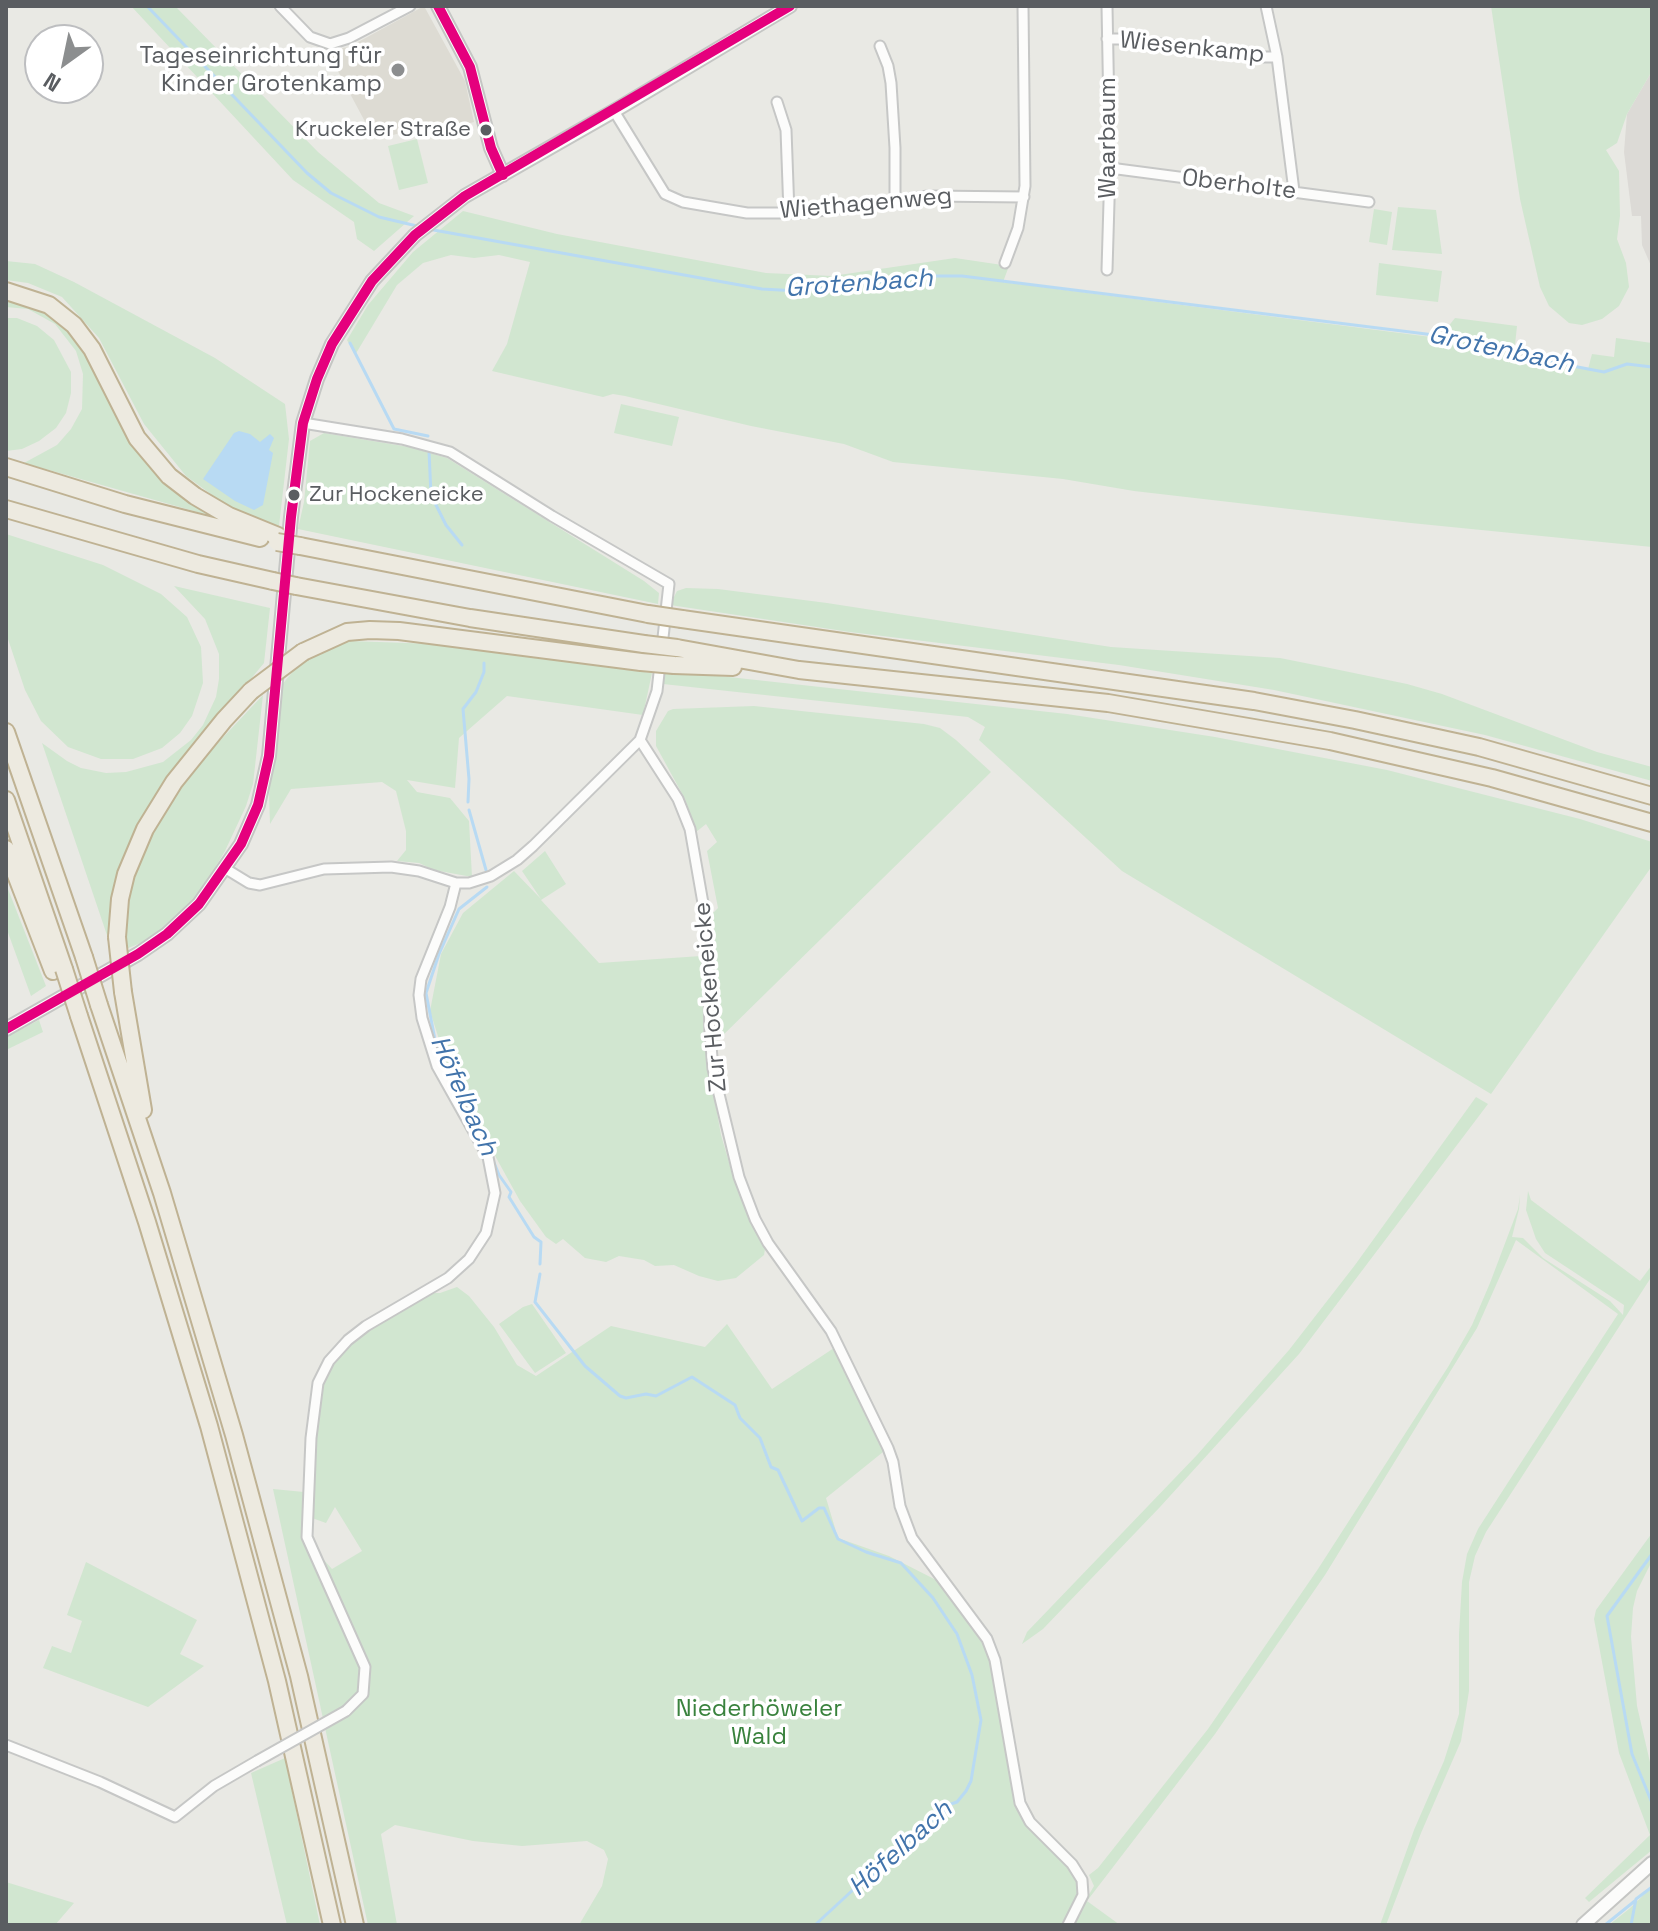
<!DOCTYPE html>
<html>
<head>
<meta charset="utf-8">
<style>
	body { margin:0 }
	#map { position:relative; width:1658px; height:1931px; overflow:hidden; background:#e9e9e4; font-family:"Space Grotesk",sans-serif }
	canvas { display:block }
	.frame { position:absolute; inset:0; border:8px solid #5a5d61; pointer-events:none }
	.north { position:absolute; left:24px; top:24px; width:80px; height:80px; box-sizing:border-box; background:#fff; border:2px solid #bdbec0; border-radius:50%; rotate:213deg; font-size:22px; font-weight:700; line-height:32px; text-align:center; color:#5a5d61 }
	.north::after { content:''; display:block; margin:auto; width:28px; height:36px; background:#8c8e8f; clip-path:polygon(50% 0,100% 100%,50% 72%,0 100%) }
</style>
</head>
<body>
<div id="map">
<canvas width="1658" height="1931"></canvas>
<div class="frame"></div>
<div class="north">N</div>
</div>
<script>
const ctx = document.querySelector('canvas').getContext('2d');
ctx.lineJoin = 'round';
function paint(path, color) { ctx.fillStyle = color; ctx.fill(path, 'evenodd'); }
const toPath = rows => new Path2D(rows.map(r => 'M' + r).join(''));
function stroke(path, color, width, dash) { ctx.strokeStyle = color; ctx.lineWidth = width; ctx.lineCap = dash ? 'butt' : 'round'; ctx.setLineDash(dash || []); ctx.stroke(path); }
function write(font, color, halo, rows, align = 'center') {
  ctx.font = font + ' "Space Grotesk",sans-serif'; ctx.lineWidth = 7; ctx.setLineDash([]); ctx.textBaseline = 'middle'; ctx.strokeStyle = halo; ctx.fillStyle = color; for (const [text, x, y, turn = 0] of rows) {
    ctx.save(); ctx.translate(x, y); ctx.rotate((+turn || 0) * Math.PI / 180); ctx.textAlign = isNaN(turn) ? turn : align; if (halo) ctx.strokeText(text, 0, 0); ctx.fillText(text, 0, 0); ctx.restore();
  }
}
paint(toPath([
	[1652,71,1652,268,1642,245,1641,216,1632,216,1624,152,1627,114]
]), '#dcdad6');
paint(toPath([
	[424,6,465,81,474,122,428,134,419,128,378,139,370,131,332,60,330,50,349,47]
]), '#dddbd3');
paint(toPath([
	[131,6,175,6,318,152,379,203,414,216,374,251,357,239,354,222,293,180],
	[1491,6,1652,6,1652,71,1627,114,1617,143,1606,150,1619,171,1620,216,1617,239,1626,263,1629,287,1619,306,1602,319,1582,325,1569,323,1549,306,1540,287,1520,199],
	[417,139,428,183,399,190,388,146],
	[1398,207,1436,210,1442,254,1392,250],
	[1374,209,1392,212,1387,245,1369,242],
	[463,211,557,234,766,273,832,276,955,258,1009,266,1003,282,1439,338,1455,318,1517,326,1514,354,1532,362,1545,361,1588,369,1592,354,1614,357,1616,338,1652,343,1652,547,1411,523,1134,491,1063,479,893,462,844,444,751,426,625,396,613,394,603,397,492,371,507,344,530,262,499,255,474,258,451,255,423,263,397,285,355,355,347,340,368,305,413,252],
	[6,261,35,264,74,282,215,358,285,404,289,439,279,526,230,508,186,476,144,424,99,338,62,297,28,283,6,280],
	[1379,263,1442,271,1438,302,1376,295],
	[6,296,57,316,86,348,129,435,229,521,24,463,57,445,71,429,82,409,83,374,76,351,55,324,28,309,6,307],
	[6,318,17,318,37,326,54,340,71,372,71,393,66,413,56,428,39,441,22,449,6,451],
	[621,404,679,417,672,446,614,433],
	[324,433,409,447,447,458,644,581,659,593,658,604,298,529,304,502,310,441],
	[6,534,103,565,161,594,187,617,201,647,203,683,192,716,180,733,162,748,133,759,101,759,68,747,41,721,25,690,6,633],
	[174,586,270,608,264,663,168,779,143,815,126,853,116,892,111,947,42,743,67,761,81,768,106,773,126,772,163,762,191,740,203,725,216,697,219,679,219,654,205,619],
	[686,588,718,589,827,603,1111,647,1280,658,1325,667,1407,684,1442,694,1597,752,1652,767,1652,781,1485,735,1274,690,1119,665,850,632,670,605,677,591],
	[350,641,436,644,652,673,643,715,507,696,459,738,455,788,407,780,417,792,450,798,469,821,472,877,434,870,419,863,397,861,406,850,406,831,396,791,382,782,291,789,270,824,269,794,281,686,303,659],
	[665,670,1067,714,1215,737,1387,770,1580,819,1652,842,1652,866,1491,1094,1122,871,979,740,985,727,968,717,663,684],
	[263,695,253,784,246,806,225,851,200,893,181,914,148,940,126,949,125,917,132,880,145,843,166,807,213,748],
	[754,706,924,724,940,728,956,740,991,772,715,1043,711,915,718,908,707,851,717,842,706,824,696,832,685,799,656,746,656,731,668,711,673,709],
	[545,851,566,884,541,900,599,963,701,956,704,1040,721,1135,735,1183,765,1249,764,1255,736,1278,718,1281,699,1276,674,1265,655,1266,644,1260,619,1256,606,1262,585,1258,563,1239,556,1244,546,1237,520,1201,450,1074,430,1011,441,954,463,913,514,871,541,899,522,871],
	[6,884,46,986,31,996,6,927],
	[39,1020,43,1032,6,1050,6,1037],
	[1476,1097,1488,1104,1299,1354,1160,1507,1043,1629,1022,1644,1027,1632,1197,1455,1289,1350,1355,1265],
	[1528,1191,1531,1200,1640,1281,1652,1265,1652,1276,1486,1532,1475,1556,1469,1582,1469,1691,1461,1741,1421,1833,1386,1925,1380,1925,1414,1830,1444,1761,1459,1714,1459,1634,1462,1582,1467,1554,1478,1529,1507,1484,1618,1314,1516,1240,1477,1328,1325,1575,1215,1734,1087,1901,1120,1925,1071,1925,1094,1886,1089,1875,1098,1868,1208,1729,1318,1569,1448,1367,1472,1325,1490,1283,1518,1209,1520,1195,1519,1209,1512,1237,1523,1238,1543,1258,1610,1301,1623,1315,1624,1305,1545,1253,1536,1239,1526,1210],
	[457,1287,469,1296,494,1327,517,1365,536,1376,611,1326,705,1347,727,1324,772,1389,834,1348,888,1448,826,1498,838,1538,889,1556,946,1585,987,1639,1025,1814,1020,1816,1071,1868,1077,1881,1078,1897,1064,1925,579,1925,602,1886,608,1859,604,1850,587,1841,522,1846,473,1841,395,1825,381,1834,397,1925,368,1925,273,1489,304,1492,304,1538,332,1569,362,1551,335,1507,326,1523,312,1518,311,1485,317,1423,325,1377,341,1354,364,1333,431,1293,440,1293],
	[532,1304,566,1353,535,1373,499,1324,523,1307],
	[1652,1533,1652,1561,1637,1591,1633,1608,1631,1637,1637,1706,1652,1771,1652,1850,1589,1902,1585,1898,1650,1835,1619,1753,1594,1619,1596,1610],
	[86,1562,197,1620,180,1654,204,1666,148,1707,43,1668,52,1646,71,1653,82,1621,67,1615],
	[285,1758,320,1925,287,1925,251,1773],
	[6,1882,74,1903,55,1925,6,1925],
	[1652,1887,1652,1925,1609,1925,1629,1909]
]), '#d1e6d0');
paint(toPath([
	[239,431,250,434,260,442,270,434,274,438,269,450,273,453,263,505,254,510,235,501,203,479,234,433]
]), '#b8daf3');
stroke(toPath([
	[147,6,307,173,331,193,379,217,417,226],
	[428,229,762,289,798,291,930,276,962,276,1450,337,1503,345,1541,360,1604,372,1627,364,1652,367],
	[350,343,394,429,428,436],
	[429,451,431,495,446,525,462,545],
	[468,802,469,779,463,709,476,692,484,672,484,663],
	[469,810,486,870],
	[485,1142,447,1073,436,1045,426,993,439,954,459,909,487,887],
	[493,1160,499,1175,511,1192,509,1197,534,1237,541,1242,540,1264],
	[540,1274,535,1302,585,1366,620,1396,626,1398,646,1394,656,1396,692,1377,735,1405,740,1418,760,1438,771,1467,778,1470,802,1521,819,1508,824,1508,838,1539,866,1552,901,1563,933,1598,957,1634,972,1675,981,1720,971,1781,966,1791,957,1802,948,1805,943,1815,933,1819,927,1828,899,1848,893,1858,886,1861,869,1880,855,1888,815,1925],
	[1652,1554,1607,1616,1632,1754,1652,1803],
	[1605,1925,1636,1900],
	[1631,1925,1636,1899,1652,1887]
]), '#b8daf3', 3);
const street = toPath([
	[280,6,310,37,330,44,349,38,410,6],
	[1107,6,1110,168,1107,270],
	[1266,6,1277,57,1294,191],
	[1107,39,1122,39,1261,57,1277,57],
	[880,46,888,66,891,83,895,148,895,199],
	[777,102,786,130,789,213],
	[614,111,665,194,683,202,747,213,803,213,928,196,1024,197],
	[1110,168,1369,202],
	[1005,263,1018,228,1025,186,1023,6],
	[640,740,678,799,690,829,707,926,710,1034,713,1069,739,1177,755,1219,768,1243,831,1331,888,1448,893,1462,900,1506,912,1538,987,1639,995,1660,1020,1803,1030,1822,1072,1864,1082,1880,1083,1895,1068,1925],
	[226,869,249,883,260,885,324,869,391,867,419,871,456,883,469,883,491,876,517,860,533,846,640,740,657,691,669,584,552,516,450,452,402,439,303,423],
	[346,1711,363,1694,365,1667,307,1537,311,1438,318,1383,329,1361,348,1340,366,1326,448,1278,469,1259,486,1233,495,1193,488,1157,437,1066,422,1018,419,995,421,979,450,907,456,883],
	[6,1745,100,1782,175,1817,214,1786,257,1761]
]);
const secondary = toPath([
	[438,6,470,67,491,148,503,175],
	[6,1029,138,954,167,934,199,904,241,844,258,805,269,756,291,517,303,423,317,379,332,344,372,281,415,235,465,196,614,111,790,6],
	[1583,1925,1652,1863]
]);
const highway = toPath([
	[6,291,49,305,74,325,92,349,137,438,169,476,195,496,229,516,278,536],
	[6,467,125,504,260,538],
	[6,509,198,564,273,581],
	[300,546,648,614],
	[296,586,470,618,644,644],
	[682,619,1254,701,1355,720,1479,747,1652,796],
	[677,648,799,670,1108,703,1330,741,1492,778,1652,823],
	[303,652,347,632,370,630,399,631,641,662],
	[674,665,733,667],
	[6,732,84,957],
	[6,800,64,969],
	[6,849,53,971],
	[117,937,120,899,126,874,145,829,174,782,224,720,251,691],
	[123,992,143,1110],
	[99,1005,162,1193,234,1435,299,1676,355,1925],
	[79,1016,147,1222,209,1426,277,1681,332,1925]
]);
stroke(street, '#c6c7c6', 13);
stroke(secondary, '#c5c6c4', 16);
stroke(highway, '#bfb293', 20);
stroke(street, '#fcfcfb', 9);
stroke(secondary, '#fcfcfb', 12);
stroke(highway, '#edeae0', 16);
const streetBridge = toPath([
	[257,1761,346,1711]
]);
const highwayBridge = toPath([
	[277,542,300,546],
	[273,581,296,586],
	[648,614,682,619],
	[644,644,677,648],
	[641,662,674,665],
	[251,691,303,652],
	[117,937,123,992],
	[84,957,99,1005],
	[64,969,79,1016]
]);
stroke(streetBridge, '#c6c7c6', 13, []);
stroke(highwayBridge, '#bfb293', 20, []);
stroke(streetBridge, '#fcfcfb', 9);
stroke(highwayBridge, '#edeae0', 16);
stroke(toPath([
	[438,6,470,67,491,148,503,175],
	[6,1029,138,954,167,934,199,904,241,844,258,805,269,756,291,517,303,423,317,379,332,344,372,281,415,235,465,196,790,6]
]), '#e5007d', 10);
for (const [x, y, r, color] of [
	[398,70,8,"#8c8e8f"],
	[486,130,7,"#5a5d61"],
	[294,495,7,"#5a5d61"]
]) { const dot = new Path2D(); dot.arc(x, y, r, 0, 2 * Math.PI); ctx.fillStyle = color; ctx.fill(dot); stroke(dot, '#fff', 3); }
write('22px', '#5a5d61', '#fff', [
	["Kruckeler Straße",471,130],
	["Zur Hockeneicke",309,495,"left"]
], 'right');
write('24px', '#5a5d61', '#fff', [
	["Wiesenkamp",1192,48,6],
	["Waarbaum",1108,138,-90],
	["Oberholte",1239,185,7],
	["Wiethagenweg",866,204,-5],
	["Zur Hockeneicke",711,997,-95]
]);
write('24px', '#5a5d61', '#fff', [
	["Tageseinrichtung für",382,56],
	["Kinder Grotenkamp",382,84]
], 'right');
write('24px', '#39823d', '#fff', [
	["Niederhöweler",759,1709],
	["Wald",759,1737]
]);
write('italic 26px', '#4274ab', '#fff', [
	["Grotenbach",859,284,-4],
	["Grotenbach",1501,350,12],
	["Höfelbach",463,1096,66],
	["Höfelbach",901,1849,-42]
]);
</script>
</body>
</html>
